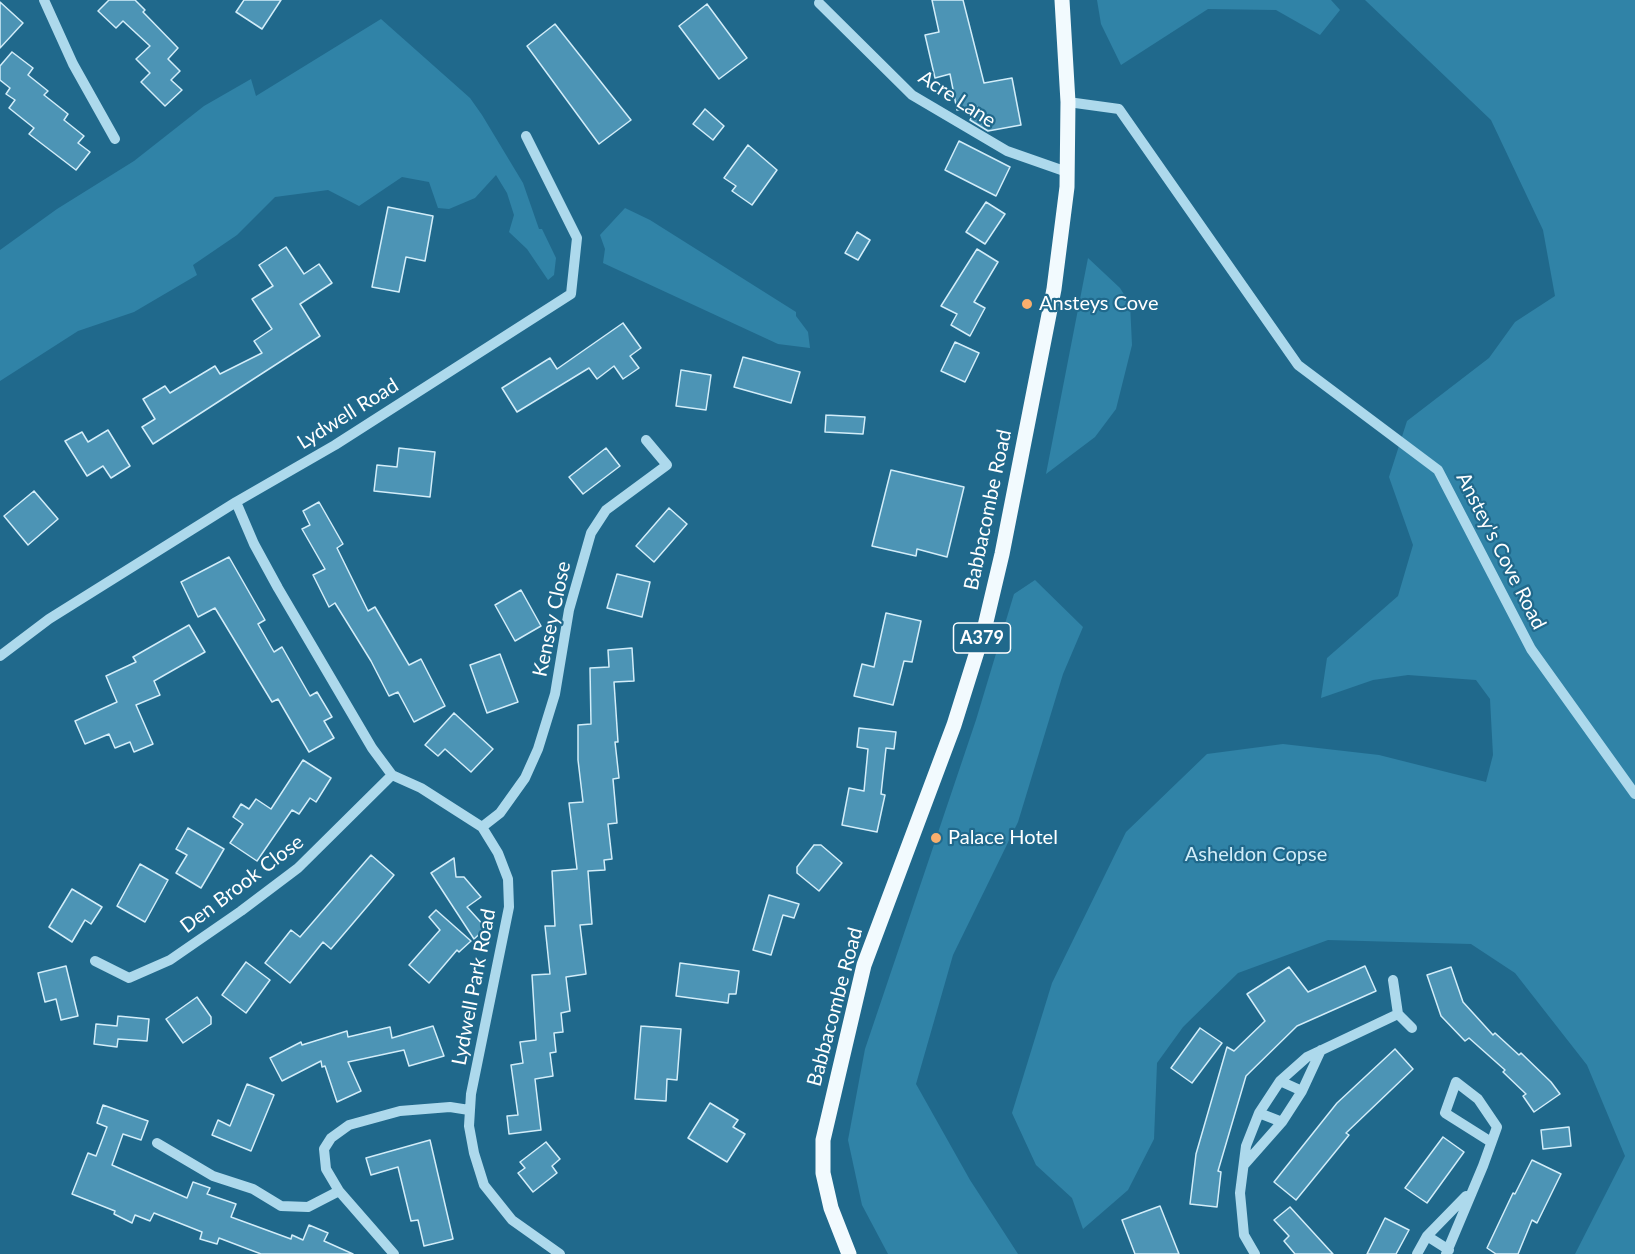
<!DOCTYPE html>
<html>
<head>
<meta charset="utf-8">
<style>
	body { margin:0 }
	canvas { display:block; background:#20698c }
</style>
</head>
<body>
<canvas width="1635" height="1254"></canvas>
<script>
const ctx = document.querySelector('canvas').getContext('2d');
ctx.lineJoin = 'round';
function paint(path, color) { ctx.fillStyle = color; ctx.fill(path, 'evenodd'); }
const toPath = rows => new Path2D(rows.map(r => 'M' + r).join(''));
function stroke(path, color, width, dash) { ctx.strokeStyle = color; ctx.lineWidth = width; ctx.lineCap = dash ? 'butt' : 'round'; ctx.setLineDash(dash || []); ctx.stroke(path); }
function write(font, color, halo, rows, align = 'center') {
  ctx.font = font + ' Lato,sans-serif'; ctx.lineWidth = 4.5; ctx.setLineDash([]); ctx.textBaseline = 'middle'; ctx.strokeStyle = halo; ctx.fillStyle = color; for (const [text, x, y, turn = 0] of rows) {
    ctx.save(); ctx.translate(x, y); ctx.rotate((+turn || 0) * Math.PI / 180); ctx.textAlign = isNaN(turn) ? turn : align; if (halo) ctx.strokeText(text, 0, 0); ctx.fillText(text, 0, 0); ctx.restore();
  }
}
paint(toPath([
	[1097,0,1331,0,1340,10,1320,35,1276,10,1208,9,1121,65,1101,24],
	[1365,0,1635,0,1635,1254,1575,1254,1625,1156,1587,1065,1515,973,1471,944,1328,940,1238,973,1183,1027,1157,1063,1154,1139,1128,1190,1083,1229,1072,1198,1036,1165,1012,1113,1052,983,1126,832,1207,754,1283,744,1379,755,1486,782,1493,755,1490,699,1476,680,1408,675,1373,680,1321,698,1327,658,1398,596,1413,545,1389,477,1407,421,1489,358,1515,322,1555,296,1543,230,1491,120],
	[381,19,470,98,482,115,523,183,539,229,542,229,556,258,554,275,548,280,527,249,509,232,514,215,507,193,496,175,475,198,449,209,438,208,429,182,402,177,359,206,328,190,275,197,237,235,193,265,197,275,134,312,78,331,0,381,0,250,57,209,134,161,204,106,251,79,256,96],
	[625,208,650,220,796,312,796,316,808,332,810,348,778,344,603,263,605,249,600,235],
	[1088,258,1120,288,1130,304,1132,345,1116,409,1095,437,1046,474],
	[1035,580,1083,627,1063,674,1018,822,953,955,916,1084,970,1180,1018,1254,888,1254,862,1205,848,1140,865,1049,976,720,1014,594]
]), '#3083a7');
const building = toPath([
	[109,0,135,0,145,10,143,12,178,48,168,59,180,71,171,80,182,90,165,106,141,82,150,73,136,59,150,46,123,21,116,28,98,11,109,0],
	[244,0,281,0,262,29,236,12,244,0],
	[932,0,963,0,984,83,1012,78,1021,125,988,131,970,120,977,107,957,110,950,74,935,78,925,35,939,32,932,0],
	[0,2,23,23,0,48,0,2],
	[707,4,747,58,719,79,679,26,707,4],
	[555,24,631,120,599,144,527,46,555,24],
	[12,52,33,68,28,75,48,91,44,95,68,114,64,120,84,136,78,143,90,152,76,170,29,134,34,128,9,108,15,100,6,94,10,88,0,80,0,66,12,52],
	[705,109,724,126,713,140,693,124,705,109],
	[959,141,1010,167,996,196,945,170,959,141],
	[748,145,777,170,752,205,732,191,736,186,724,178,748,145],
	[986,202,1005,214,985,244,966,232,986,202],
	[388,207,433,216,425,261,406,257,399,292,372,287,388,207],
	[857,232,870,240,858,260,845,253,857,232],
	[286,247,304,274,319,264,332,283,300,304,320,336,153,444,142,427,155,419,143,399,165,386,170,393,215,366,220,374,262,353,254,341,272,329,252,299,273,286,259,265,286,247],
	[977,249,998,262,974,302,985,308,970,336,951,325,957,314,941,306,977,249],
	[623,323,641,348,630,356,639,368,623,379,614,366,597,379,589,368,517,412,502,388,550,358,557,369,623,323],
	[955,342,979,353,965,382,941,371,955,342],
	[743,357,800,372,791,403,734,387,743,357],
	[681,370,711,375,706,410,676,406,681,370],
	[826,415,865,417,863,434,825,432,826,415],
	[108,430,130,466,111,478,103,466,87,476,65,441,82,432,88,442,108,430],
	[399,448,435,452,430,497,374,491,377,465,397,467,399,448],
	[606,448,620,466,583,494,569,477,606,448],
	[891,470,964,487,947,557,917,549,916,556,872,546,891,470],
	[34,491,58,519,28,545,4,516,34,491],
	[319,502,343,544,337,548,368,611,375,607,409,665,421,659,445,706,414,722,398,692,389,696,371,661,335,603,329,607,313,575,325,569,302,529,310,525,303,511,319,502],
	[669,508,687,524,654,562,636,546,669,508],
	[229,557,265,620,258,624,274,652,282,647,310,696,317,692,332,717,324,721,334,738,309,752,278,699,272,702,215,608,198,617,181,582,229,557],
	[617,574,650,582,642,617,607,608,617,574],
	[521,590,541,626,515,641,495,605,521,590],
	[886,613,921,621,912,662,904,661,893,705,854,696,862,664,874,667,886,613],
	[189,625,205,652,154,681,160,695,136,705,153,744,134,752,130,742,115,748,109,734,85,744,75,721,117,702,106,676,136,662,133,657,189,625],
	[632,648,634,681,614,682,618,742,615,742,619,778,613,779,617,823,608,824,612,859,604,860,605,870,588,871,592,924,580,925,586,974,566,977,570,1011,561,1013,563,1032,554,1033,556,1052,550,1053,553,1076,535,1079,541,1130,509,1134,507,1116,518,1115,511,1065,523,1063,520,1042,536,1040,532,975,550,974,545,926,555,926,552,871,577,869,569,803,583,802,578,760,578,725,591,724,590,668,609,667,608,650,632,648],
	[500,654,518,702,487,713,470,665,500,654],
	[454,713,493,749,471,772,445,749,438,756,425,745,454,713],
	[859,728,896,732,894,749,886,748,881,794,885,795,877,832,842,825,849,788,864,791,868,749,857,747,859,728],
	[303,760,331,778,316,802,310,798,299,814,292,810,257,861,230,843,243,824,233,817,241,804,249,809,256,799,271,809,303,760],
	[188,828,224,849,201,888,176,873,187,855,176,849,188,828],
	[814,845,821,845,842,863,819,891,797,873,797,867,814,845],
	[371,855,394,875,331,949,323,942,290,983,265,963,291,930,300,937,371,855],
	[454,858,456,877,464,877,481,897,467,907,486,928,474,939,431,873,454,858],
	[140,864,168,880,145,922,117,906,140,864],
	[72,889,102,907,91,924,85,920,72,942,49,927,72,889],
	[769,895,799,904,794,918,783,915,771,955,753,950,769,895],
	[436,910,471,941,459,952,457,950,429,983,409,965,440,930,429,917,436,910],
	[246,962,270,980,246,1013,222,995,246,962],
	[680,963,739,971,736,994,729,994,728,1003,676,996,680,963],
	[66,966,78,1016,61,1020,56,999,45,1002,38,973,66,966],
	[1365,966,1376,991,1297,1026,1246,1076,1218,1171,1221,1172,1217,1207,1190,1204,1196,1154,1227,1047,1234,1051,1265,1021,1247,994,1289,967,1308,992,1365,966],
	[1451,967,1463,1002,1493,1035,1495,1033,1519,1055,1521,1053,1551,1082,1560,1094,1534,1112,1523,1096,1526,1094,1503,1072,1505,1070,1469,1038,1465,1041,1441,1016,1427,975,1451,967],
	[197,997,211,1017,211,1024,183,1043,166,1019,197,997],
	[118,1016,149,1019,147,1041,118,1039,117,1047,94,1044,96,1024,117,1026,118,1016],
	[433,1026,444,1056,409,1066,404,1050,348,1062,361,1091,337,1102,325,1066,322,1067,321,1061,282,1081,270,1058,301,1042,302,1045,347,1031,348,1037,390,1027,392,1038,433,1026],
	[641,1026,681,1029,677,1080,667,1079,666,1101,635,1099,641,1026],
	[1200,1028,1222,1043,1192,1083,1171,1068,1200,1028],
	[1395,1049,1413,1069,1346,1133,1349,1135,1296,1200,1274,1182,1337,1103,1395,1049],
	[247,1084,274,1095,251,1151,212,1135,218,1120,230,1126,247,1084],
	[710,1103,738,1120,733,1127,745,1134,727,1162,688,1138,710,1103],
	[103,1105,148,1121,141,1140,123,1134,112,1165,187,1198,193,1182,210,1188,207,1194,236,1204,231,1217,291,1239,292,1235,303,1240,309,1225,328,1233,324,1241,353,1254,261,1254,219,1238,217,1244,200,1239,202,1232,154,1213,150,1221,135,1215,132,1223,114,1214,115,1211,72,1194,88,1153,96,1156,107,1127,97,1123,103,1105],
	[1569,1127,1571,1146,1543,1149,1541,1130,1569,1127],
	[1443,1137,1464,1152,1427,1203,1405,1188,1443,1137],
	[430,1140,453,1239,424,1246,418,1220,411,1221,398,1167,371,1175,366,1158,430,1140],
	[546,1142,560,1159,552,1166,557,1173,533,1192,518,1173,525,1168,520,1162,546,1142],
	[1532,1160,1561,1174,1537,1223,1532,1220,1518,1254,1496,1254,1487,1248,1513,1193,1515,1194,1532,1160],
	[1160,1206,1179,1254,1135,1254,1122,1220,1160,1206],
	[1290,1207,1333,1254,1295,1254,1284,1241,1289,1236,1274,1220,1290,1207],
	[1385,1218,1409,1230,1396,1254,1367,1254,1385,1218]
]);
paint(building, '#4c94b5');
stroke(building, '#d2edf9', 1.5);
stroke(toPath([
	[44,0,73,64,115,139],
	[819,3,912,95,1007,151,1067,172],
	[1068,102,1119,109,1298,365,1438,470,1531,649,1635,794],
	[236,502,254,544,278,588,372,748,392,775,421,788,482,827,498,853,508,879,509,907,471,1094,469,1126,474,1153,484,1185,512,1220,560,1254],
	[0,656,49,619,236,502,335,445,571,294,577,238,526,136],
	[482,827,500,813,525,778,538,749,555,694,569,610,591,533,606,510,667,465,646,440],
	[95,961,129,978,170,960,241,911,298,868,392,775],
	[1398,1014,1412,1028],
	[1280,1081,1302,1091],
	[1259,1113,1282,1122],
	[157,1143,213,1176,253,1189,281,1206,308,1207,339,1191],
	[1244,1165,1282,1122,1302,1091,1321,1050],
	[1427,1236,1449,1250],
	[394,1254,339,1191,326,1169,324,1149,331,1138,349,1125,400,1111,450,1107,469,1110],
	[1255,1254,1244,1235,1240,1193,1246,1146,1259,1113,1280,1081,1307,1057,1398,1014,1393,980],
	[1417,1254,1427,1236,1466,1196],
	[1446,1254,1483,1166,1497,1127,1478,1099,1456,1082,1445,1113,1491,1142]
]), '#add9ec', 10);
stroke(toPath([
	[849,1254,831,1208,823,1173,823,1140,864,965,954,725,985,626,1002,554,1054,289,1067,187,1068,102,1062,0]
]), '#f2fafe', 15);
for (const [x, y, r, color] of [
	[1027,304,6,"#f9af6d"],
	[936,838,6,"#f9af6d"]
]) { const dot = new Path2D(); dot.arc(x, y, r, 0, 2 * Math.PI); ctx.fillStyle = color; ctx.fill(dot); stroke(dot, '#20698c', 2); }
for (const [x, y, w] of [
	[982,638,57]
]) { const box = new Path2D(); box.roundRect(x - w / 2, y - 15, w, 30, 4.5); ctx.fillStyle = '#20698c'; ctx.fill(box); stroke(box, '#fff', 1.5); }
write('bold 18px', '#fff', null, [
	["A379",982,638]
]);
write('20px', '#fff', '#20698c', [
	["Acre Lane",957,99,33],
	["Lydwell Road",348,414,-32],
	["Babbacombe Road",988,510,-78],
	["Anstey's Cove Road",1501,551,63],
	["Kensey Close",552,619,-78],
	["Den Brook Close",242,884,-37],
	["Lydwell Park Road",474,987,-79],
	["Babbacombe Road",835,1007,-75]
]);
write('20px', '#fff', '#20698c', [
	["Ansteys Cove",1039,304],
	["Palace Hotel",948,838]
], 'left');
write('20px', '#d2edf9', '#20698c', [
	["Asheldon Copse",1256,855]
]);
</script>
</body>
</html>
